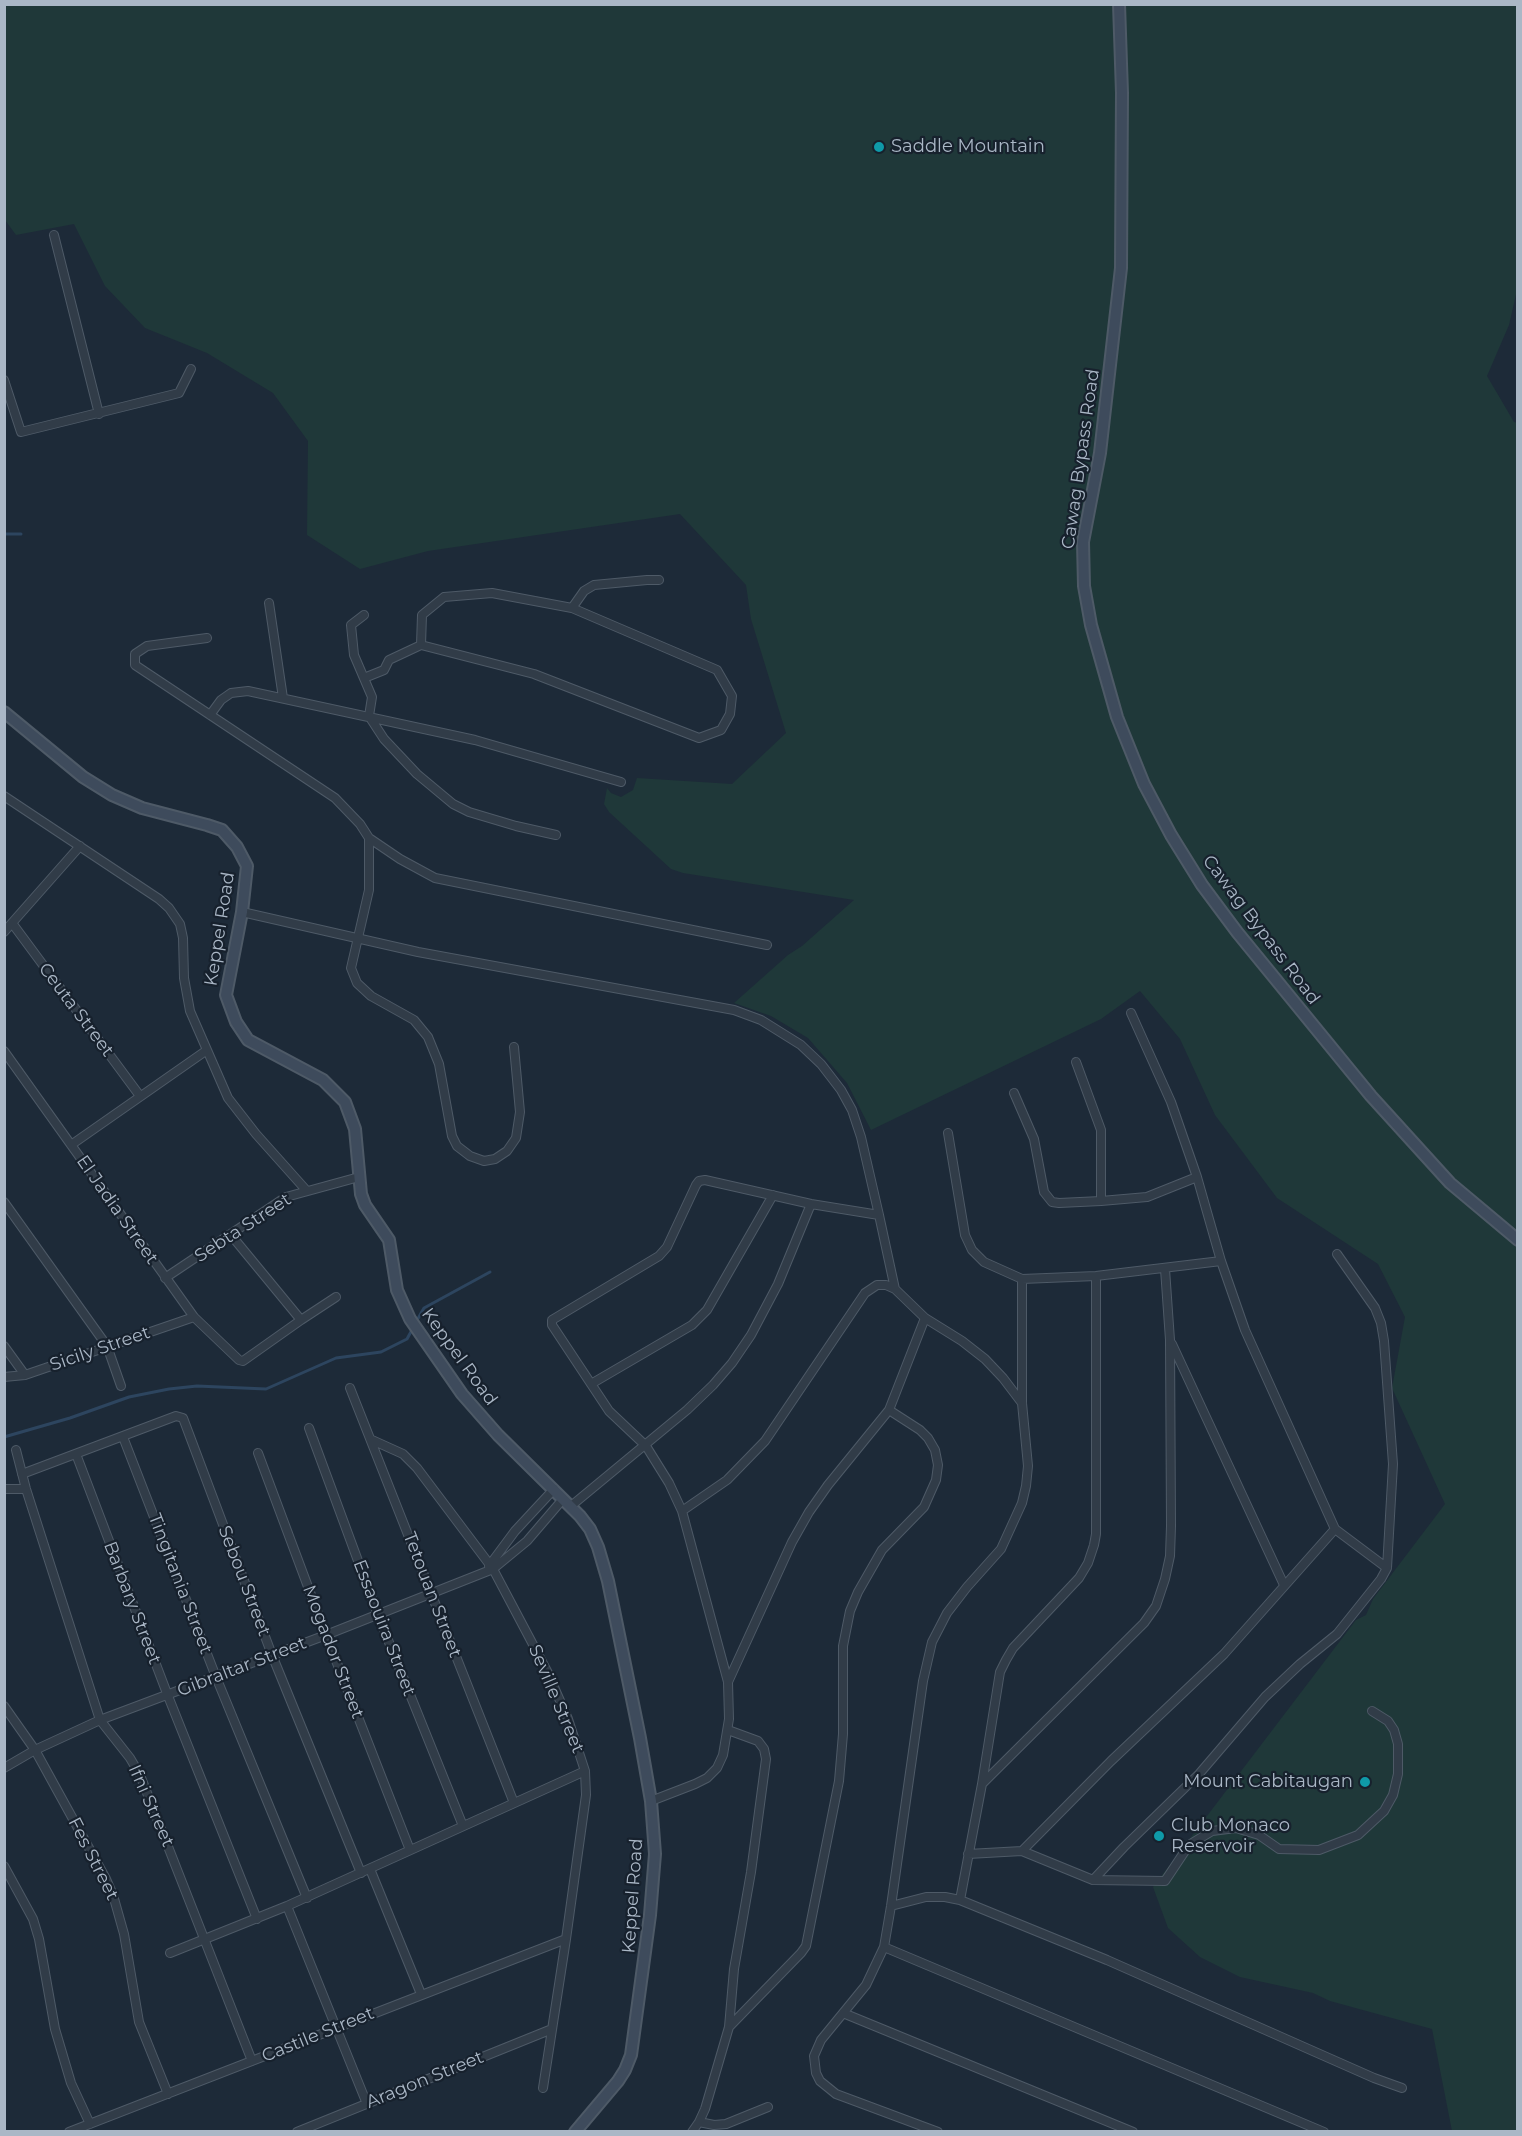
<!DOCTYPE html>
<html>
<head>
<meta charset="utf-8">
<style>
	body { margin:0 }
	#map { position:relative; width:1522px; height:2136px; overflow:hidden; background:#1d2a38; font-family:Montserrat,sans-serif }
	canvas { display:block }
	.frame { position:absolute; inset:0; border:6px solid #aab7c6; pointer-events:none }
</style>
</head>
<body>
<div id="map">
<canvas width="1522" height="2136"></canvas>
<div class="frame"></div>
</div>
<script>
const ctx = document.querySelector('canvas').getContext('2d');
ctx.lineJoin = 'round';
function paint(path, color) { ctx.fillStyle = color; ctx.fill(path, 'evenodd'); }
const toPath = rows => new Path2D(rows.map(r => 'M' + r).join(''));
function stroke(path, color, width, dash) { ctx.strokeStyle = color; ctx.lineWidth = width; ctx.lineCap = dash ? 'butt' : 'round'; ctx.setLineDash(dash || []); ctx.stroke(path); }
function write(font, color, halo, rows, align = 'center') {
  ctx.font = font + ' Montserrat,sans-serif'; ctx.lineWidth = 4.5; ctx.setLineDash([]); ctx.textBaseline = 'middle'; ctx.strokeStyle = halo; ctx.fillStyle = color; for (const [text, x, y, turn = 0] of rows) {
    ctx.save(); ctx.translate(x, y); ctx.rotate((+turn || 0) * Math.PI / 180); ctx.textAlign = isNaN(turn) ? turn : align; if (halo) ctx.strokeText(text, 0, 0); ctx.fillText(text, 0, 0); ctx.restore();
  }
}
paint(toPath([
	[4,5,1515,5,1518,10,1517,290,1509,325,1487,376,1514,422,1518,423,1517,2131,1452,2131,1432,2029,1330,2001,1313,1993,1240,1977,1200,1957,1168,1928,1153,1887,1356,1620,1366,1615,1373,1599,1445,1504,1392,1388,1405,1317,1378,1264,1277,1198,1215,1115,1180,1039,1140,991,1101,1019,871,1130,847,1083,808,1038,771,1016,734,1003,788,955,802,946,854,900,683,873,671,869,609,812,604,804,607,788,611,793,621,797,633,790,637,778,732,784,786,733,751,619,746,585,680,514,428,551,360,569,307,535,308,441,273,393,207,353,145,328,105,286,74,224,16,235,5,220]
]), '#1f3839');
stroke(toPath([
	[4,534,21,534],
	[416,1322,424,1308,490,1272],
	[4,1437,70,1418,129,1397,169,1389,197,1386,266,1389,336,1358,381,1352,407,1339,413,1328]
]), '#2d455f', 3);
const street = toPath([
	[54,235,99,414],
	[4,380,21,432,179,393,191,369],
	[269,603,283,698],
	[364,615,351,625,354,655,372,697,369,716,384,739,417,774,453,804,469,812,516,826,556,835],
	[207,638,147,646,135,654,135,665,335,798,360,824,369,838,400,859,435,878,767,945],
	[421,645,422,615,444,597,492,593,572,608,584,591,594,585,647,580,659,580],
	[364,678,384,670,389,660,421,645,534,674,699,738,721,730,730,714,732,696,717,670,572,608],
	[210,715,221,700,231,693,248,691,475,740,621,782],
	[4,796,159,899,169,908,180,924,183,938,184,978,190,1011,228,1098,256,1134,306,1190],
	[369,838,369,890,351,968,357,983,371,996,414,1020,428,1037,439,1064,452,1136,457,1146,470,1156,484,1161,495,1159,507,1151,516,1138,520,1112,514,1047],
	[242,912,418,952,734,1010,761,1020,801,1045,821,1064,841,1090,852,1110,861,1137,879,1215],
	[12,923,140,1096],
	[4,932,80,846],
	[1131,1013,1171,1102,1197,1177,1221,1261,1245,1330,1335,1529,1387,1568],
	[4,1051,194,1317,239,1360,243,1361,301,1320,231,1235],
	[1076,1062,1101,1130,1101,1201],
	[1014,1093,1034,1139,1044,1192,1052,1202,1059,1203,1101,1201,1147,1197,1197,1177],
	[948,1133,965,1235,972,1250,984,1262,1022,1279,1096,1276,1221,1261],
	[71,1145,207,1050],
	[4,1202,107,1346,121,1386],
	[165,1278,286,1197,359,1177],
	[301,1320,336,1297],
	[1172,1344,1284,1585],
	[4,1346,25,1375],
	[4,1377,25,1375,194,1317],
	[591,1384,692,1325,707,1310,773,1195],
	[350,1388,514,1803],
	[309,1428,378,1615,463,1826],
	[123,1437,216,1677,307,1898],
	[372,1440,403,1454,417,1468,493,1569,547,1671,568,1719,585,1771,586,1795,566,1939,543,2088],
	[16,1450,26,1489,100,1720,130,1758,140,1775,252,2061],
	[258,1453,326,1635,410,1850],
	[76,1454,168,1696,257,1919],
	[22,1474,176,1416,183,1418,272,1655,361,1873],
	[4,1489,26,1489],
	[571,1506,687,1410,713,1385,732,1363,751,1335,778,1284,811,1204],
	[682,1511,727,1480,765,1441,865,1293,877,1285,886,1285,895,1289],
	[489,1566,515,1531,554,1489],
	[728,1682,792,1542,809,1512,828,1485,889,1410,925,1318,962,1341,985,1359,1003,1378,1022,1403],
	[4,1706,35,1750,106,1879,113,1895,124,1934,139,2022,168,2094],
	[4,1768,35,1750,100,1720,326,1635,493,1569,527,1541,563,1499],
	[982,1784,1000,1672,1006,1660,1013,1648,1079,1578,1088,1563,1094,1545,1096,1534,1096,1276],
	[651,1801,695,1784,707,1778,717,1768,723,1755,729,1719,728,1682,682,1511,669,1483,646,1446,609,1411,552,1325,552,1320,659,1256,667,1247,696,1185,699,1181,705,1180,811,1204,879,1215,895,1289,925,1318],
	[1022,1851,1111,1761,1224,1654,1335,1529],
	[968,1854,1022,1851,1093,1880,1165,1881,1189,1845,1212,1831,1236,1828,1259,1835,1279,1849,1319,1850,1358,1835,1384,1811,1393,1795,1398,1774,1398,1744,1394,1730,1388,1721,1372,1711],
	[4,1866,33,1919,39,1939,55,2029,71,2083,90,2124],
	[370,1869,421,1994],
	[1093,1880,1124,1847,1199,1774,1265,1697,1300,1664,1337,1634,1381,1579,1387,1568,1393,1464,1384,1341,1381,1323,1375,1308,1337,1254],
	[960,1900,982,1784,1144,1623,1156,1606,1165,1579,1170,1556,1171,1526,1170,1340,1165,1269],
	[287,1906,367,2104],
	[891,1906,926,1897,945,1897,960,1900,1107,1960,1374,2078,1402,2088],
	[884,1947,1324,2132],
	[170,1953,287,1906,585,1771],
	[843,2013,1133,2132],
	[729,2027,801,1953,806,1946,839,1781,843,1734,843,1646,850,1611,858,1592,882,1550,924,1507,936,1480,938,1465,935,1450,928,1438,920,1430,889,1410],
	[699,2122,714,2125,726,2124,768,2107],
	[69,2132,566,1939],
	[297,2132,552,2029],
	[692,2132,699,2122,705,2109,729,2027,734,1969,751,1872,766,1759,764,1749,758,1741,728,1730],
	[938,2132,836,2094,820,2081,816,2073,814,2056,821,2040,866,1985,884,1947,891,1906,923,1681,932,1642,947,1613,967,1587,1001,1549,1022,1503,1026,1486,1028,1466,1022,1403,1022,1279]
]);
const secondary = toPath([
	[1119,4,1122,93,1121,268,1100,453,1083,542,1084,586,1091,625,1117,717,1144,784,1171,835,1202,885,1237,932,1371,1096,1450,1183,1518,1240],
	[4,712,83,777,112,795,142,808,207,825,222,830,237,847,247,866,242,912,226,995,236,1022,248,1040,323,1080,345,1102,355,1129,361,1194,365,1205,389,1240,397,1290,410,1319,462,1394,498,1435,580,1516,590,1529,598,1547,608,1581,640,1738,651,1801,655,1854,650,1915,631,2055,625,2070,618,2081,575,2132]
]);
stroke(street, '#4e5a67', 10);
stroke(secondary, '#4e5a67', 14);
stroke(street, '#313c48', 8);
stroke(secondary, '#3e4b5c', 10);
for (const [x, y, r, color] of [
	[879,147,6,"#0f9aa8"],
	[1365,1782,6,"#0f9aa8"],
	[1159,1836,6,"#0f9aa8"]
]) { const dot = new Path2D(); dot.arc(x, y, r, 0, 2 * Math.PI); ctx.fillStyle = color; ctx.fill(dot); stroke(dot, '#17212d', 2); }
write('18px', '#aab7c6', '#17212d', [
	["Saddle Mountain",891,147],
	["Mount Cabitaugan",1353,1782,"right"],
	["Club Monaco",1171,1826],
	["Reservoir",1171,1847]
], 'left');
write('18px', '#aab7c6', '#17212d', [
	["Cawag Bypass Road",1081,459,-82],
	["Keppel Road",220,929,-81],
	["Cawag Bypass Road",1261,930,53],
	["Ceuta Street",76,1010,53],
	["El Jadia Street",117,1210,55],
	["Sebta Street",243,1228,-33],
	["Sicily Street",100,1349,-19],
	["Keppel Road",459,1357,54],
	["Sebou Street",244,1581,69],
	["Tingitania Street",180,1584,69],
	["Tetouan Street",432,1595,69],
	["Barbary Street",132,1603,69],
	["Essaouira Street",384,1628,69],
	["Mogador Street",333,1652,69],
	["Gibraltar Street",242,1667,-21],
	["Seville Street",556,1699,67],
	["Ifni Street",151,1806,66],
	["Fes Street",93,1859,63],
	["Keppel Road",633,1896,-86],
	["Castile Street",318,2035,-22],
	["Aragon Street",425,2080,-22]
]);
</script>
</body>
</html>
